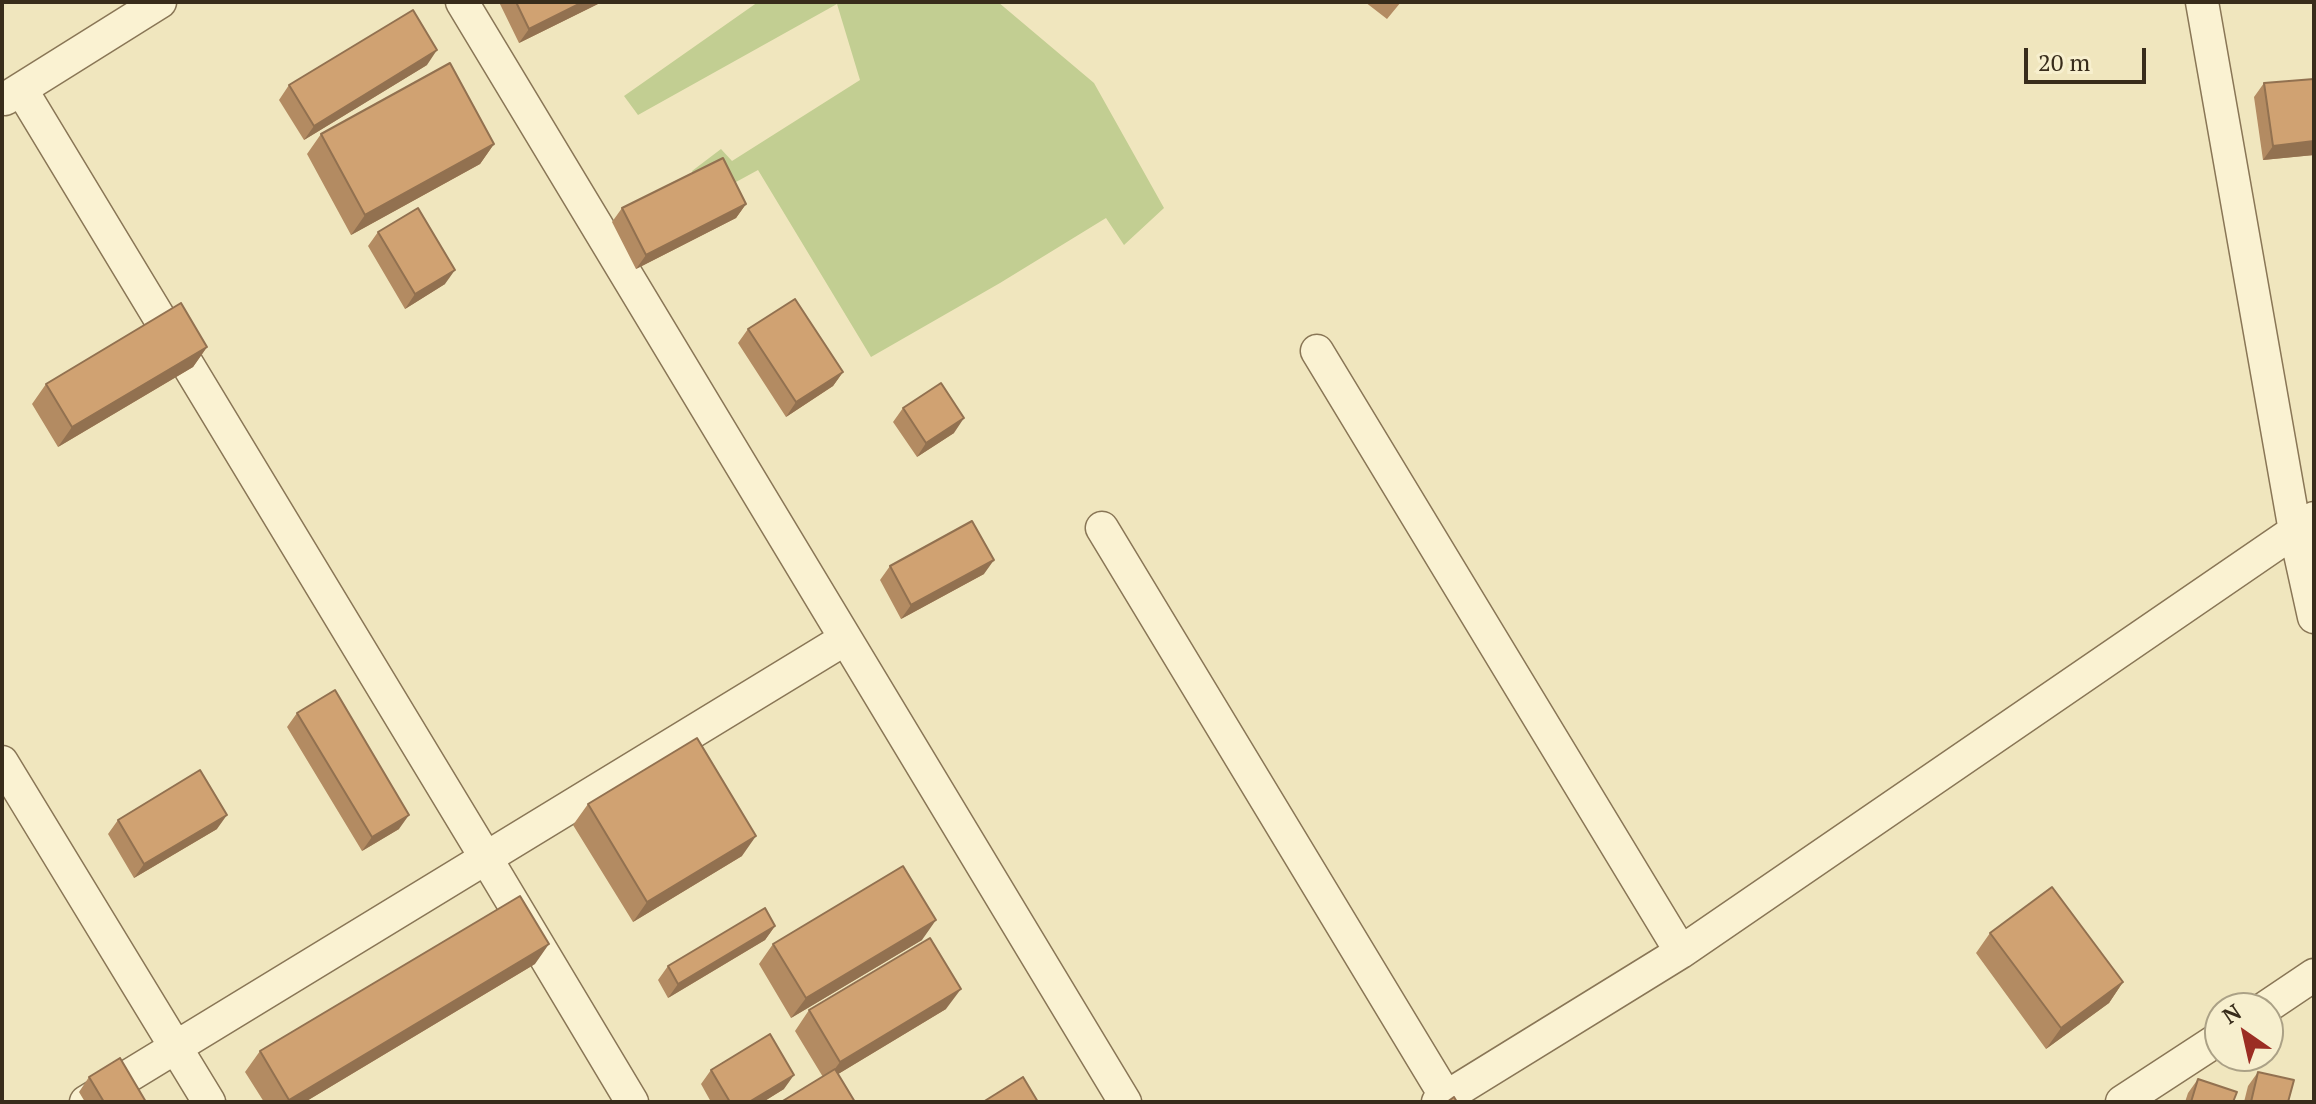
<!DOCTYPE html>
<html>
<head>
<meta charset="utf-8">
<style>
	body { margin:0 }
	#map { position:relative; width:2316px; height:1104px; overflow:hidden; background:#f0e6be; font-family:"PT Serif",serif }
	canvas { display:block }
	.frame { position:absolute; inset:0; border:4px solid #382c1b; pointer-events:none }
	.north { position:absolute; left:2204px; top:992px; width:80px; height:80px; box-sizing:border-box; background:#f7efce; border:2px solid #aba186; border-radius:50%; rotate:326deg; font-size:22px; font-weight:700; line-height:32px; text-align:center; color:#382c1b }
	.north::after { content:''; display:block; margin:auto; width:28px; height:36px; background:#9b2d23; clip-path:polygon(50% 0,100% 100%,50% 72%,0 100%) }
	.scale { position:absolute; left:2024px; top:48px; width:122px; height:36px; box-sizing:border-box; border:4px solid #382c1b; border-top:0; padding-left:10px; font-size:24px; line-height:28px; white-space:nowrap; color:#382c1b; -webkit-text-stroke:6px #f7efce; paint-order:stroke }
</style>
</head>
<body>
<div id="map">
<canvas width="2316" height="1104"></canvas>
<div class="frame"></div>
<div class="north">N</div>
<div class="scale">20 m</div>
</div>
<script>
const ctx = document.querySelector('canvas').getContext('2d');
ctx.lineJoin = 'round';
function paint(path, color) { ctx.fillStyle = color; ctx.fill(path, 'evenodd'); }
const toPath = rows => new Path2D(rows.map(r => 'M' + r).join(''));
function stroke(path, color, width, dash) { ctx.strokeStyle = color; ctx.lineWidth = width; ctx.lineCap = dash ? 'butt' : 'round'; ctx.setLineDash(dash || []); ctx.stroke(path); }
paint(toPath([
	[758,2,998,2,1094,83,1164,208,1124,245,1106,218,1000,283,871,357,758,170,703,200,692,171,721,149,732,161,860,80,837,4,638,115,624,96]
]), '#c2ce92');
const street = toPath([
	[462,2,1125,1102],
	[2202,2,2295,531,2314,617],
	[21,89,486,858,632,1102],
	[5,99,160,2],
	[1317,351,1681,952],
	[1102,528,1446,1097],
	[2,762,209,1102],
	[2265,1008,2314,975],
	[86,1102,845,639],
	[1438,1102,1681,952,2314,518],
	[2122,1102,2220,1038]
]);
stroke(street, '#897656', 35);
stroke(street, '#faf2d2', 32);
paint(toPath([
	[499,2,602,2,519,43],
	[1365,2,1401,2,1387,19],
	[427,65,304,140,279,100,289,85],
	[2264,83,2314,155,2263,160,2254,97],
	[321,134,494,144,480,164,351,235,307,154],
	[746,204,736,218,636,269,612,222,622,208],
	[378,232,445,284,405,309,368,246],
	[748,329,843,372,833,386,786,417,738,343],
	[207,347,193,367,58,447,32,404,46,384],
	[903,408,954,433,917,457,893,422],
	[890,566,984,574,901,619,880,580],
	[297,713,399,829,362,851,287,727],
	[588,804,742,856,633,922,573,825],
	[118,820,217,829,134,878,108,834],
	[775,926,765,940,668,998,658,980,668,966],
	[1990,933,2123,982,2109,1003,2046,1049,1976,953],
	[922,940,791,1018,759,964,773,944],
	[535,964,305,1102,264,1102,245,1072,260,1051],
	[946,1009,838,1074,823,1077,795,1031,809,1010],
	[711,1070,784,1089,763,1102,711,1102,701,1084],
	[2258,1072,2288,1102,2244,1102,2248,1086],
	[89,1077,146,1102,85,1102,79,1092],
	[2198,1079,2233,1102,2185,1102,2188,1093]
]), '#b38b62');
paint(toPath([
	[583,2,602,2,519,43,529,29],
	[437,50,427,65,304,140,314,126],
	[2314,141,2314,155,2263,160,2273,146],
	[494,144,480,164,351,235,365,215],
	[746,204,736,218,636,269,646,255],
	[455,270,445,284,405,309,415,294],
	[207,347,193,367,58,447,72,427],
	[843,372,833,386,786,417,796,402],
	[964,418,954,433,917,457,926,443],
	[994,560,984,574,901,619,911,605],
	[227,815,217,829,134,878,144,864],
	[409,815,399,829,362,851,372,837],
	[756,836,742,856,633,922,647,902],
	[936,920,922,940,791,1018,806,998],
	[775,926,765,940,668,998,678,984],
	[549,944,535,964,305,1102,287,1102,289,1100],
	[2123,982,2109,1003,2046,1049,2061,1028],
	[961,989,946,1009,825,1082,840,1062],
	[794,1075,784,1089,763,1102,749,1102]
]), '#927150');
const building = toPath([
	[516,2,583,2,529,29,516,2],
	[413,10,437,50,314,126,289,85,413,10],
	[450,63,494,144,365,215,321,134,450,63],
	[2314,79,2314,141,2273,146,2264,83,2314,79],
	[723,158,746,204,646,255,622,208,723,158],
	[418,208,455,270,415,294,378,232,418,208],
	[795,299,843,372,796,402,748,329,795,299],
	[181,303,207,347,72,427,46,384,181,303],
	[941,383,964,418,926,443,903,408,941,383],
	[972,521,994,560,911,605,890,566,972,521],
	[335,690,409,815,372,837,297,713,335,690],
	[697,738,756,836,647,902,588,804,697,738],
	[200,770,227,815,144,864,118,820,200,770],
	[903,866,936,920,806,998,773,944,903,866],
	[2052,887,2123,982,2061,1028,1990,933,2052,887],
	[520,896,549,944,289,1100,260,1051,520,896],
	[765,908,775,926,678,984,668,966,765,908],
	[930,938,961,989,840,1062,809,1010,930,938],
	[770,1034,794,1075,749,1102,730,1102,711,1070,770,1034],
	[120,1058,146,1102,104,1102,89,1077,120,1058],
	[835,1069,855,1102,781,1102,835,1069],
	[2258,1072,2294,1080,2288,1102,2251,1102,2258,1072],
	[1023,1077,1038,1102,983,1102,1023,1077],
	[2198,1079,2237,1092,2233,1102,2191,1102,2198,1079],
	[1454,1097,1457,1102,1447,1102,1454,1097]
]);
paint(building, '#d0a272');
stroke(building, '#927150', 2);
</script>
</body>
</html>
